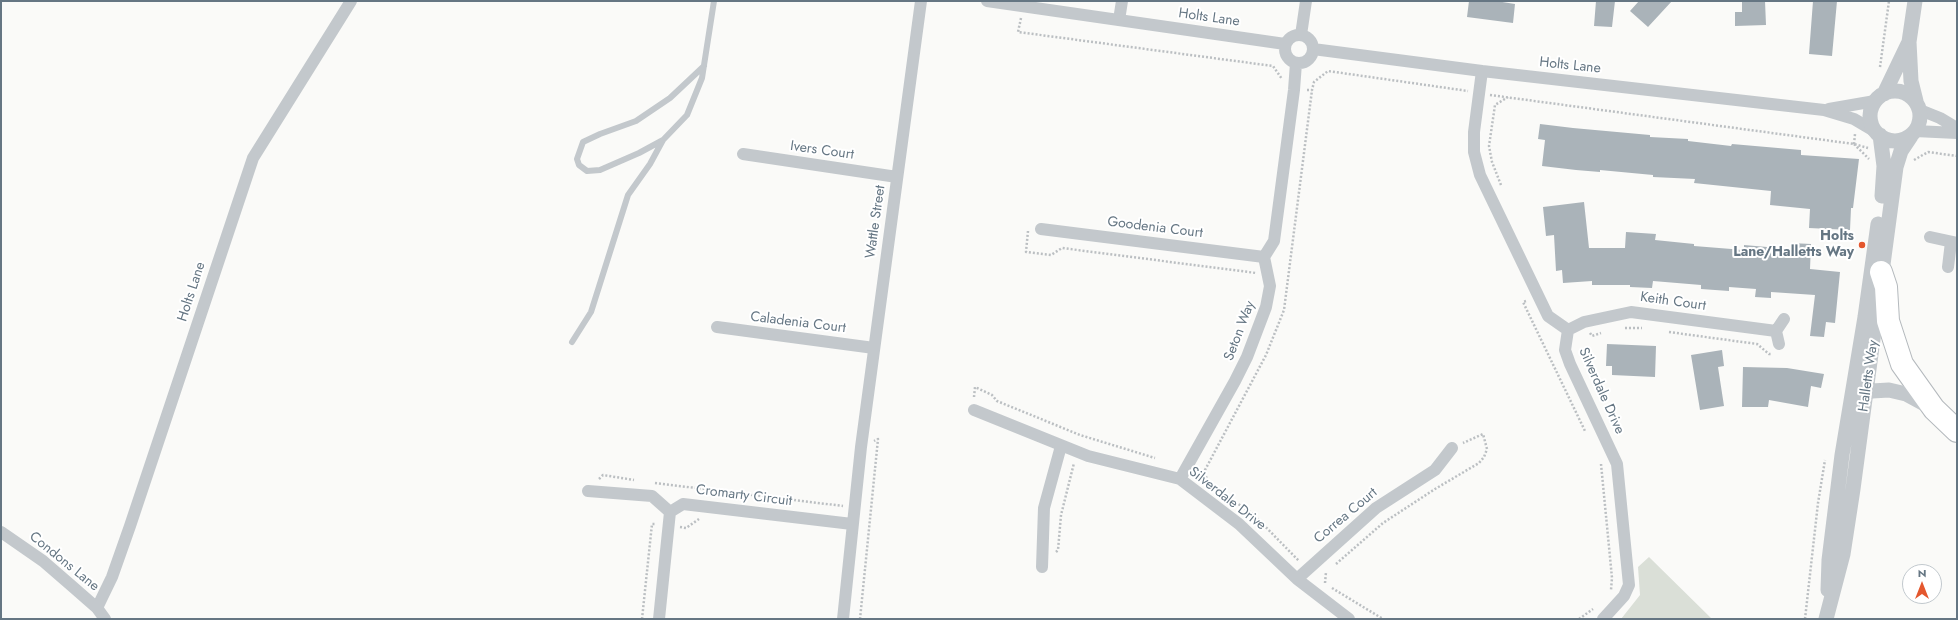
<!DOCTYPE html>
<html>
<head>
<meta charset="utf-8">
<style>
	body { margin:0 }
	#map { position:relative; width:1958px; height:620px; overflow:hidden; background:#fafaf8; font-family:Jost,sans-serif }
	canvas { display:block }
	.frame { position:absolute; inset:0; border:2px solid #657683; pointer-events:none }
	.north { position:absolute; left:1902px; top:564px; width:40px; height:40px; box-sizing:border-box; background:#fff; border:1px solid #c1c8cd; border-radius:50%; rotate:0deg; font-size:11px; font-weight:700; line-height:16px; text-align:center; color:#657683 }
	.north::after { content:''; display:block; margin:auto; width:14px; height:18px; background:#e4572e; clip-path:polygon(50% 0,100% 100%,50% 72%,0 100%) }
</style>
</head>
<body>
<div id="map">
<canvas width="1958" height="620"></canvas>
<div class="frame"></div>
<div class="north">N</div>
</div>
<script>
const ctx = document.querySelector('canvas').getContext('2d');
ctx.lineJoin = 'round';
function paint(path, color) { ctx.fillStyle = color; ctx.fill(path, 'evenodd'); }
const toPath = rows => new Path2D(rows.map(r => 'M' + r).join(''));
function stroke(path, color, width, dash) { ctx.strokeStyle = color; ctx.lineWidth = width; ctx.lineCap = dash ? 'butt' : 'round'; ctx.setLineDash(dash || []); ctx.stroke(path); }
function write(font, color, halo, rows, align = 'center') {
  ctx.font = font + ' Jost,sans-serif'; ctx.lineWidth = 4; ctx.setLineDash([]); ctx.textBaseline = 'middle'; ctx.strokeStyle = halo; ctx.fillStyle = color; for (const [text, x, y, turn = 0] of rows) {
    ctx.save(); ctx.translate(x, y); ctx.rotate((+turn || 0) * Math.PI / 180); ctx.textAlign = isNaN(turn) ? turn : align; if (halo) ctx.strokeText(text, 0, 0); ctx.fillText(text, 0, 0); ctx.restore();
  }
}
paint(toPath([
	[1649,557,1712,619,1621,619,1640,595,1638,567]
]), '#dadfd7');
paint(toPath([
	[1469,1,1496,1,1515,4,1513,23,1467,17],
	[1596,1,1615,1,1612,27,1594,26],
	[1639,1,1672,1,1648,27,1630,11],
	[1742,1,1765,1,1766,25,1735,26,1735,12,1742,12],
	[1813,1,1837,1,1832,56,1809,54],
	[1540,124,1573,128,1650,135,1650,137,1688,139,1688,141,1731,146,1732,144,1801,150,1801,155,1859,159,1853,208,1851,208,1850,230,1809,228,1810,209,1770,205,1771,191,1694,183,1695,179,1653,177,1653,175,1600,170,1600,172,1576,170,1542,166,1545,140,1538,139],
	[1584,202,1589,248,1625,248,1626,232,1656,234,1655,240,1694,244,1694,246,1744,250,1744,245,1790,249,1791,243,1811,244,1810,269,1840,272,1835,323,1826,322,1824,337,1810,336,1815,295,1771,292,1771,298,1755,297,1756,289,1729,287,1729,291,1701,289,1701,285,1653,281,1652,288,1630,287,1630,285,1592,285,1592,281,1563,283,1562,270,1556,271,1554,235,1546,236,1543,207],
	[1607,344,1656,346,1655,377,1612,375,1612,366,1606,366],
	[1722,350,1724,366,1718,367,1724,406,1700,410,1691,355],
	[1743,367,1787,368,1824,374,1821,388,1811,386,1808,407,1769,400,1768,407,1742,407]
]), '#aab3b9');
const motorway = toPath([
	[1881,272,1886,287,1888,321,1902,364,1934,409,1957,431]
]);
stroke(motorway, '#b4b9bd', 24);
stroke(toPath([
	[1021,18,1018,32,1273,66,1282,79],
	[1880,67,1889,1],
	[1307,90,1312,90,1314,82,1328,71,1468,91],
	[1490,95,1854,144,1868,148],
	[1854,144,1869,159],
	[1854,144,1855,134],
	[1914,160,1928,152,1957,156],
	[1501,185,1492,162,1489,146,1495,105,1508,97],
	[1028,231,1026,252,1051,255,1062,248,1256,273],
	[1526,301,1523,302,1585,431],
	[1625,328,1642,328],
	[1669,332,1757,344,1769,354,1771,354],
	[1590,333,1592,336,1601,333],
	[974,397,975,387,992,395,997,401,1080,435,1155,458],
	[1601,464,1612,578,1611,590],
	[599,479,603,475,634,480],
	[1207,482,1205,470,1266,355,1284,310,1312,90],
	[655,483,843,506],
	[1222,493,1253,514,1299,561],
	[680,527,686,528,699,519],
	[1056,552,1058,550,1061,515,1074,463],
	[1336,564,1383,523,1435,489,1479,463,1484,457,1487,449,1483,434,1463,443],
	[1325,583,1326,572],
	[1332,588,1383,619],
	[642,619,652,524,656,524],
	[860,619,878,439,874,441],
	[1579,619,1593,609],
	[1805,619,1818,503,1825,460]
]), '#bbbfc2', 2.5, [2, 2]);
stroke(toPath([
	[663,140,639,153,600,170,587,171,579,165,577,159,583,142,600,134,636,121,670,98,704,66],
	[572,342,591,312,628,195,650,164,663,140,687,115,702,78,714,1]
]), '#c3c8cc', 6);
stroke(toPath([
	[987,1,1285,44],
	[1119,20,1122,1],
	[1301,35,1306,1],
	'1285 49a14 14 0 1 1 28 0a14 14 0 1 1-28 0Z',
	[1313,49,1482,71,1824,110,1854,119,1876,132],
	[1482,71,1474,132,1474,152,1480,175,1548,316,1568,330],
	[1829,109,1875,101],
	[1920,110,1940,118,1957,128],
	[1915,131,1957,133],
	[743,154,897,177],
	[1041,229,1264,257],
	[1930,237,1957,243],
	[1948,267,1951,242],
	[717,327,874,348],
	[1568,330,1565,350,1570,364,1617,464,1629,585,1624,596,1603,619],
	[1568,330,1584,322,1631,312,1776,331,1784,319],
	[1776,331,1779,344],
	[974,410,1088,456,1180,479,1239,524,1297,579,1349,619],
	[1180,479,1235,381,1247,357,1266,307,1270,286,1264,257,1274,241,1294,90,1296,63],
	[588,491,652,496,670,512],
	[670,512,683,504,852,524],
	[1,532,43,561,73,587,97,608,105,619],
	[1042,567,1044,508,1061,446],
	[1297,579,1376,508,1435,470,1452,448],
	[97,608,112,577,130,526,253,158,351,1],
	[659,619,670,512],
	[843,619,861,447,921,1]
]), '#c3c8cc', 12);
stroke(toPath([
	[1915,1,1909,42,1911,81,1916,101],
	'1870 116a25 25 0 1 1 50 0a25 25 0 1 1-50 0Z',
	[1884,94,1908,44],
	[1880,135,1884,166,1882,196],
	[1859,396,1872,391,1889,390,1906,394,1930,407],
	[1828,590,1829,560,1842,455,1865,317,1878,224],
	[1826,619,1843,554,1853,489,1896,167,1901,151,1911,136]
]), '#c3c8cc', 15);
stroke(motorway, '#fff', 22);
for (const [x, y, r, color] of [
	[1862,245,4,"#e4572e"]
]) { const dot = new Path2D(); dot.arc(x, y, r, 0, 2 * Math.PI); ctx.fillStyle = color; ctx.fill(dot); stroke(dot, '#fff', 1.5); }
write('14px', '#657683', '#fff', [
	["Holts Lane",1209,18,8],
	["Holts Lane",1570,66,6],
	["Ivers Court",822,151,8],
	["Wattle Street",876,222,-82],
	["Goodenia Court",1155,228,7],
	["Holts Lane",192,292,-72],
	["Keith Court",1673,302,8],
	["Caladenia Court",798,323,7],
	["Seton Way",1240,331,-69],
	["Halletts Way",1869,376,-82],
	["Silverdale Drive",1601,391,66],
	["Cromarty Circuit",744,496,7],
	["Silverdale Drive",1227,499,38],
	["Correa Court",1346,516,-40],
	["Condons Lane",64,562,39]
]);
write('bold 14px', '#657683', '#fff', [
	["Holts",1854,237],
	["Lane/Halletts Way",1854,253]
], 'right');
</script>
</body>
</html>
